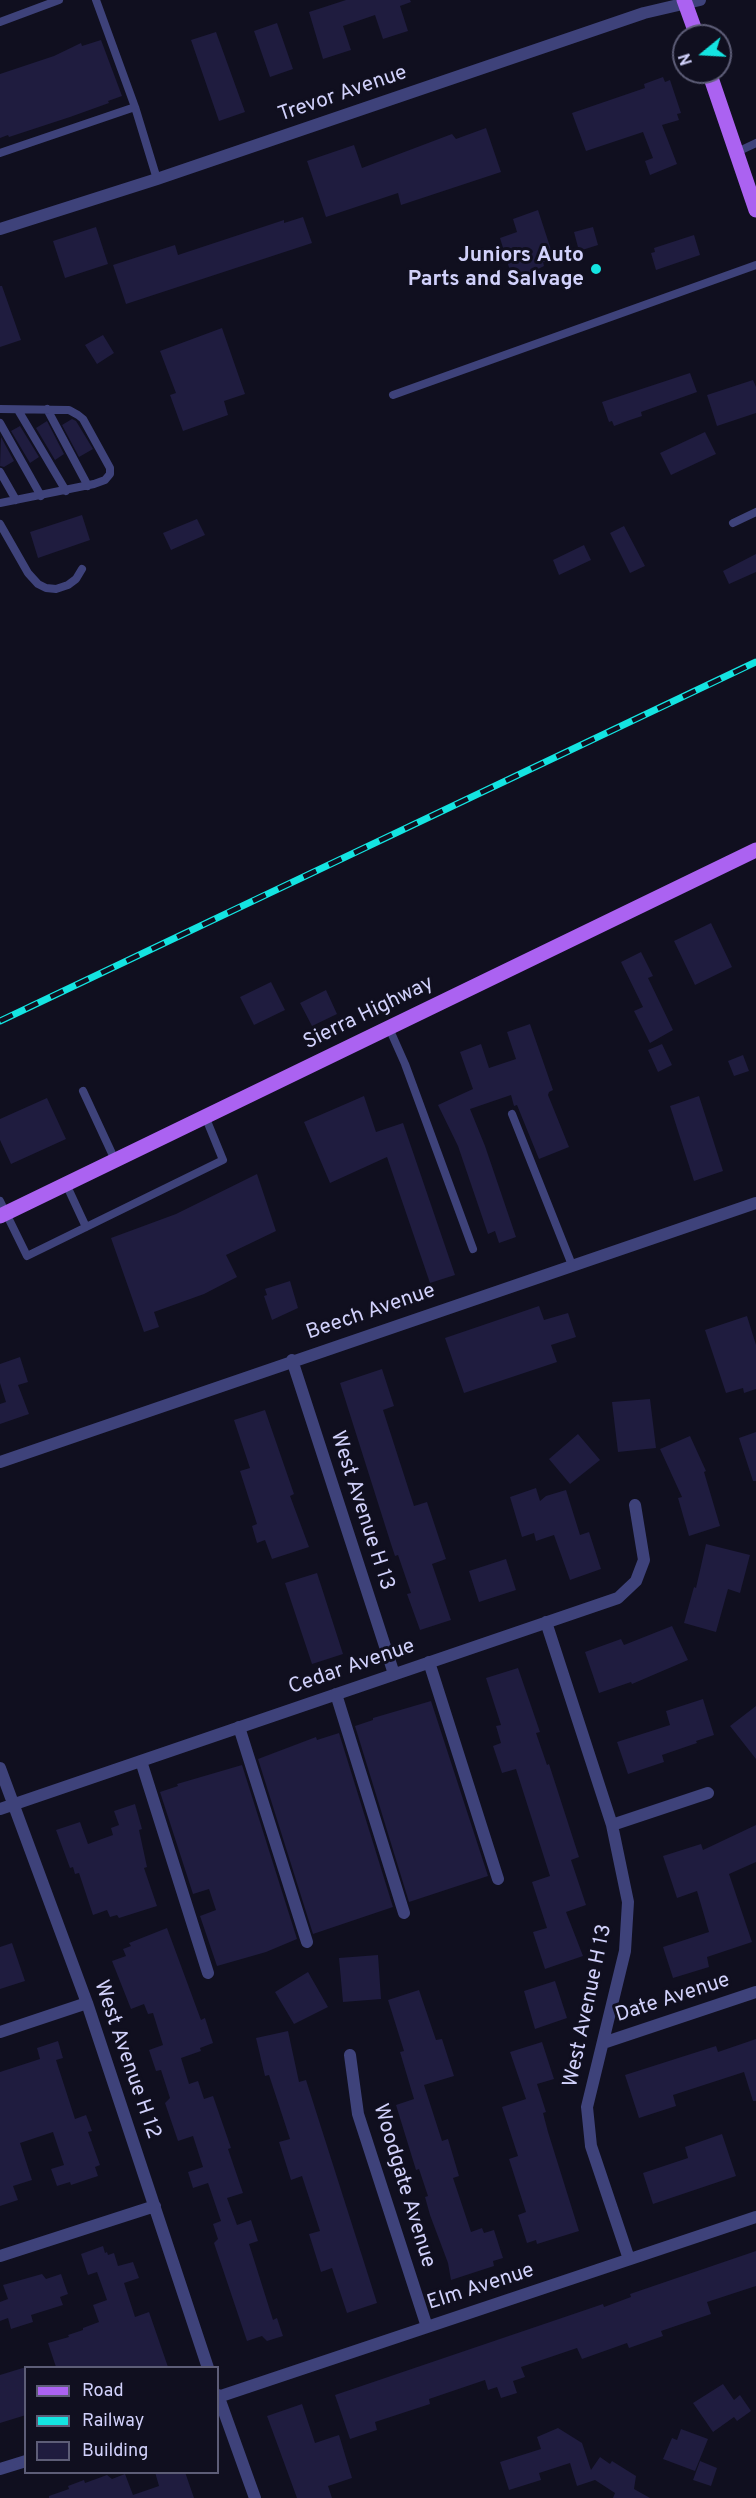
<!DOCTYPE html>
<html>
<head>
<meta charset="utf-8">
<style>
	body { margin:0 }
	#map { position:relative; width:756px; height:2498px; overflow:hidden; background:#100f1f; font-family:Overpass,sans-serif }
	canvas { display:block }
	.legend { position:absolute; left:24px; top:2366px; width:195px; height:108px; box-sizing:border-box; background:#100f1f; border:2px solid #5d5d77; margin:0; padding:8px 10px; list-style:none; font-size:18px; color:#d1d1fb }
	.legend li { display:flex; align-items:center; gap:12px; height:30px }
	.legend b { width:30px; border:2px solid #5d5d77 }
	.north { position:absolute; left:672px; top:24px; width:60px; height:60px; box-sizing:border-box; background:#100f1f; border:2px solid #5d5d77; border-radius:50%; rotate:252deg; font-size:16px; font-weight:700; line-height:24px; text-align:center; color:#d1d1fb }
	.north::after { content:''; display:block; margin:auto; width:21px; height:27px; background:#14e4e1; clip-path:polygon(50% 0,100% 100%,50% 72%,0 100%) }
</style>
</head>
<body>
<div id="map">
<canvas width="756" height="2498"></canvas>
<ul class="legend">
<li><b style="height:8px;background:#ab62f1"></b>Road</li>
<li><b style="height:8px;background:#14e4e1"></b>Railway</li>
<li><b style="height:16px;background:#1f1c3f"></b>Building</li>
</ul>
<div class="north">N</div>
</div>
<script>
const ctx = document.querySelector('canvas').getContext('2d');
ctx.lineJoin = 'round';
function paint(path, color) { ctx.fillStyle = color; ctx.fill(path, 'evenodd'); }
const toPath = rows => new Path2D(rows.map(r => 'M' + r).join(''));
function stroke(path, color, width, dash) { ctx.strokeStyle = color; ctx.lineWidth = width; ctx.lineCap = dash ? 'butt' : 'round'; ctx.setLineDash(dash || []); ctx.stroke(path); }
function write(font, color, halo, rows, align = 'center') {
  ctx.font = font + ' Overpass,sans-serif'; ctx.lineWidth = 6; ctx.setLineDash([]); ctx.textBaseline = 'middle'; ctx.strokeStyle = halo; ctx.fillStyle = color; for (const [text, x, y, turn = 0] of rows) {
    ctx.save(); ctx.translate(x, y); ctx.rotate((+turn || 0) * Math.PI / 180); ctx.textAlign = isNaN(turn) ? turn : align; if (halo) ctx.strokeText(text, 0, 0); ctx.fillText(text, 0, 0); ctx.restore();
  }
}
paint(toPath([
	[346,0,410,0,411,2,400,6,408,31,383,39,375,15,343,26,351,50,323,59,309,12],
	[277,23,293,69,270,77,254,31],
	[216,32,245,112,219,121,191,40],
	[101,40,122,96,108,101,109,103,70,117,9,137,8,135,0,138,0,74,54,56,81,43,82,46],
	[663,77,665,82,670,80,681,113,677,114,679,120,662,125,677,164,650,175,645,161,653,158,643,132,586,151,572,113,645,88,644,84],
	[486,128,501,172,401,205,398,193,326,217,307,161,354,145,362,168,452,134,456,139],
	[538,210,554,259,543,262,544,266,538,269,539,272,530,275,533,281,515,287,500,238,517,232,513,219],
	[303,217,312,243,126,304,113,265,175,245,178,255,284,220,284,223],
	[96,227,108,264,65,278,53,241],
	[593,227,598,245,579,251,574,232],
	[694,235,700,255,656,270,651,253,655,252,654,248],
	[0,286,2,286,21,340,0,347],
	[222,328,245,394,224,401,228,415,183,431,170,395,176,393,160,351],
	[103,335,114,353,97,364,85,345],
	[690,373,697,392,641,412,642,416,630,420,614,426,612,421,609,422,602,402],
	[753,380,756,387,756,413,717,426,707,395],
	[72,419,76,421,93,449,79,457,62,425],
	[47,421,64,454,55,460,36,428],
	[20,426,39,457,30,463,11,431],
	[705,432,716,454,671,475,660,453],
	[1,437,14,461,4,467,0,466],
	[82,515,90,540,38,558,30,532],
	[197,519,205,535,171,550,163,533],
	[624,526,645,566,630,573,610,533],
	[584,545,591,560,559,575,553,560],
	[756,554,756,572,729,584,723,571],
	[711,923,732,967,695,985,674,941],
	[641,952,653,976,648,978,673,1030,650,1043,634,1011,643,1007,621,962],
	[271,982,285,1010,254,1025,240,997],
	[326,990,337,1014,312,1026,300,1003],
	[530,1024,553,1090,549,1092,548,1095,569,1147,539,1159,517,1105,514,1106,511,1095,470,1109,485,1146,516,1237,499,1243,495,1231,488,1234,458,1146,438,1105,473,1089,460,1052,481,1044,489,1068,516,1059,507,1032],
	[662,1044,672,1065,658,1072,648,1050],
	[743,1055,749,1071,734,1076,728,1061],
	[364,1096,376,1132,403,1123,455,1275,430,1283,387,1157,330,1183,304,1122],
	[699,1096,723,1171,694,1181,670,1106],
	[47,1098,66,1139,11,1164,0,1140,0,1119],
	[257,1174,276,1231,226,1255,237,1277,204,1294,154,1312,159,1327,144,1332,111,1238,176,1214],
	[290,1281,298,1308,272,1320,264,1296,267,1295,265,1289],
	[539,1306,544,1320,568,1313,576,1337,551,1345,557,1362,464,1393,445,1338],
	[747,1316,756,1345,756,1389,744,1393,743,1388,726,1393,705,1330],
	[20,1357,28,1382,18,1385,29,1414,0,1424,0,1404,6,1402,0,1383,0,1364],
	[382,1369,394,1406,383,1410,414,1506,427,1502,446,1559,432,1564,451,1620,420,1630,407,1594,411,1593,398,1555,395,1556,391,1544,340,1383],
	[650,1399,656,1448,618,1452,612,1402],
	[265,1410,294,1494,290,1496,309,1547,272,1559,265,1540,257,1543,252,1526,257,1524,240,1471,250,1468,234,1420],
	[756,1432,756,1481,753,1481,739,1438],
	[578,1434,600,1460,570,1484,549,1459],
	[690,1436,706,1471,704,1472,720,1526,689,1536,678,1498,682,1497,660,1449],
	[536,1488,540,1501,546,1496,566,1490,580,1535,589,1532,601,1569,570,1580,554,1535,536,1541,534,1533,522,1537,510,1497],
	[706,1544,750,1555,740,1593,728,1589,716,1632,684,1623,694,1587,696,1588],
	[506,1559,516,1590,479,1602,469,1571],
	[317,1573,343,1654,312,1664,285,1583],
	[672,1626,688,1660,632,1684,631,1682,599,1693,585,1652,621,1639,624,1645],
	[518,1668,540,1732,536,1733,547,1765,549,1764,579,1857,571,1860,586,1905,566,1912,583,1956,545,1969,533,1932,547,1928,532,1882,550,1876,516,1769,502,1773,493,1746,501,1743,496,1726,501,1725,486,1678],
	[703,1699,714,1735,696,1741,697,1743,662,1755,664,1762,628,1774,617,1742,670,1725,666,1711],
	[431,1701,488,1876,409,1902,355,1726,373,1720,373,1718],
	[756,1706,756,1759,730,1726],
	[339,1733,393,1907,313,1934,258,1759,316,1737,317,1740],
	[242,1765,297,1939,266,1952,217,1966,200,1916,216,1910,209,1889,193,1894,160,1792,178,1786,177,1784],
	[135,1804,142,1829,139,1830,147,1867,144,1868,157,1906,119,1918,117,1915,110,1917,107,1910,93,1915,79,1873,75,1874,73,1867,70,1868,56,1830,80,1822,88,1844,113,1835,111,1828,119,1825,114,1811],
	[756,1825,756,1862,729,1874,752,1942,707,1957,709,1967,673,1978,663,1947,709,1932,697,1891,677,1898,663,1856,701,1844,703,1850],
	[167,1928,201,2020,205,2018,213,2043,200,2048,201,2051,181,2058,189,2084,198,2081,204,2099,213,2096,231,2148,228,2149,243,2193,227,2198,237,2225,251,2220,258,2241,249,2244,273,2320,277,2318,283,2336,267,2341,262,2336,247,2341,214,2243,218,2239,213,2224,221,2221,208,2183,193,2188,188,2172,203,2167,193,2136,178,2141,165,2103,170,2098,161,2070,156,2071,149,2050,163,2045,153,2013,148,2014,144,2004,131,2009,112,1961,126,1956,123,1949,131,1946,129,1943],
	[12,1943,25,1981,0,1989,0,1947],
	[378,1955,381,1999,343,2002,339,1958],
	[308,1972,328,2007,294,2024,275,1992],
	[555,1981,567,2018,535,2029,524,1991],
	[419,1990,436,2040,442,2039,454,2076,424,2085,442,2141,448,2139,459,2176,453,2178,471,2232,482,2228,484,2233,494,2230,503,2258,493,2261,494,2266,451,2280,448,2263,430,2215,425,2197,428,2196,419,2169,416,2170,396,2105,414,2099,400,2052,404,2051,388,2000],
	[288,2031,299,2082,306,2080,377,2303,347,2313,332,2268,321,2272,309,2234,320,2231,302,2176,291,2180,279,2142,290,2139,269,2075,265,2076,256,2038],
	[756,2039,756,2101,753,2101,744,2072,673,2095,676,2106,639,2118,625,2075,716,2046,718,2052],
	[58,2041,63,2058,56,2060,75,2119,86,2115,92,2131,88,2132,100,2165,95,2167,98,2176,71,2185,70,2182,57,2186,51,2169,64,2165,53,2132,20,2143,32,2180,13,2186,18,2200,0,2206,0,2072,40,2059,37,2048],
	[542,2042,554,2079,537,2084,546,2112,543,2113,548,2132,579,2231,537,2244,536,2240,527,2243,518,2215,526,2212,509,2159,518,2156,502,2107,526,2099,510,2052],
	[722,2134,736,2176,653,2204,643,2173,688,2158,685,2147],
	[103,2246,105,2253,107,2252,108,2255,114,2253,118,2266,133,2262,139,2278,124,2283,135,2317,149,2312,168,2367,56,2367,48,2343,69,2337,68,2335,83,2330,83,2328,99,2322,93,2305,107,2300,97,2272,88,2275,81,2254],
	[756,2251,756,2286,707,2302,711,2314,661,2331,663,2336,629,2348,627,2343,582,2359,577,2348,521,2367,525,2377,513,2381,517,2393,501,2398,497,2387,488,2390,485,2380,429,2399,430,2404,375,2422,377,2430,350,2439,335,2395,603,2304,604,2307,631,2297,630,2294],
	[42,2274,46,2279,61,2274,68,2294,60,2297,63,2305,31,2315,33,2322,11,2329,8,2318,0,2321,0,2302,8,2299,3,2285],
	[26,2367,26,2415,0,2423,0,2375],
	[723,2384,734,2400,740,2395,751,2411,737,2421,734,2417,713,2432,693,2403],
	[302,2404,315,2443,339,2435,352,2478,328,2486,332,2498,297,2498,267,2416],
	[558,2428,582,2443,591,2470,600,2457,610,2464,612,2461,636,2476,634,2489,650,2498,613,2498,615,2493,595,2480,577,2486,570,2463,539,2473,541,2480,509,2490,500,2462,541,2449,537,2437],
	[681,2429,708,2439,695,2471,663,2459,672,2438,677,2440],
	[700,2461,717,2468,711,2486,693,2480],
	[155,2472,185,2472,194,2498,49,2498,49,2496,69,2489,68,2486,84,2480,85,2483,107,2475,112,2479,125,2474,133,2495,159,2486]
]), '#1f1c3f');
stroke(toPath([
	[96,0,135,107,157,179],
	[0,22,59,0],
	[737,152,756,143],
	[0,153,135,107],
	[393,395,756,265],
	[0,409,69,410,78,415,83,419,110,468,110,474,105,480,94,484,0,503],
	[47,409,88,486],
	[18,410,66,491],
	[0,423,41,496],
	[0,472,16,500],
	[733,523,756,512],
	[0,524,28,573,38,584,46,588,56,589,68,585,76,579,82,569],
	[389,1028,405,1064,473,1249],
	[83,1091,115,1160],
	[512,1114,572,1265],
	[66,1184,86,1227],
	[0,1201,27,1256,223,1160,205,1116]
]), '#3e427a', 8);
stroke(toPath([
	[0,229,157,179,644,13,700,0],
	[292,1360,394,1674],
	[0,1462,756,1203],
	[546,1622,612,1825,628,1902,625,1951,587,2107,591,2146,629,2259],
	[429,1662,498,1879],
	[336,1694,404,1913],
	[239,1727,307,1942],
	[141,1761,208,1973],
	[0,1768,87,2003,208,2368],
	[0,1809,618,1598,636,1581,644,1560,635,1505],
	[612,1825,708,1793],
	[0,2032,87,2003],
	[603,2043,756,1992],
	[350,2055,358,2114,427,2327],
	[0,2256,155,2206],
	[218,2395,255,2498],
	[218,2397,756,2217],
	[0,2469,26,2461]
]), '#3e427a', 12);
stroke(toPath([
	[684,0,697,36],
	[709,72,756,210],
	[0,1216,756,850]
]), '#ab62f1', 15);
const rail = toPath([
	[0,1021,756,662]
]);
stroke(rail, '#14e4e1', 7);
stroke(rail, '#100f1f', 4.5, [14]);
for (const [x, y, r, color] of [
	[596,269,6,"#14e4e1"]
]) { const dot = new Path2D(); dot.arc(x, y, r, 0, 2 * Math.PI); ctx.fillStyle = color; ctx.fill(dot); stroke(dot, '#100f1f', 2); }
write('21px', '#d1d1fb', '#100f1f', [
	["Trevor Avenue",343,95,-19],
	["Sierra Highway",369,1014,-26],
	["Beech Avenue",371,1313,-19],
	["West Avenue H 13",361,1511,72],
	["Cedar Avenue",352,1668,-19],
	["Date Avenue",673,1999,-18],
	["West Avenue H 13",589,2006,-78],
	["West Avenue H 12",126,2060,71],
	["Woodgate Avenue",403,2186,73],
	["Elm Avenue",481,2288,-18]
]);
write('bold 21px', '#d1d1fb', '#100f1f', [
	["Juniors Auto",584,257],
	["Parts and Salvage",584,281]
], 'right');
</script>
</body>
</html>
